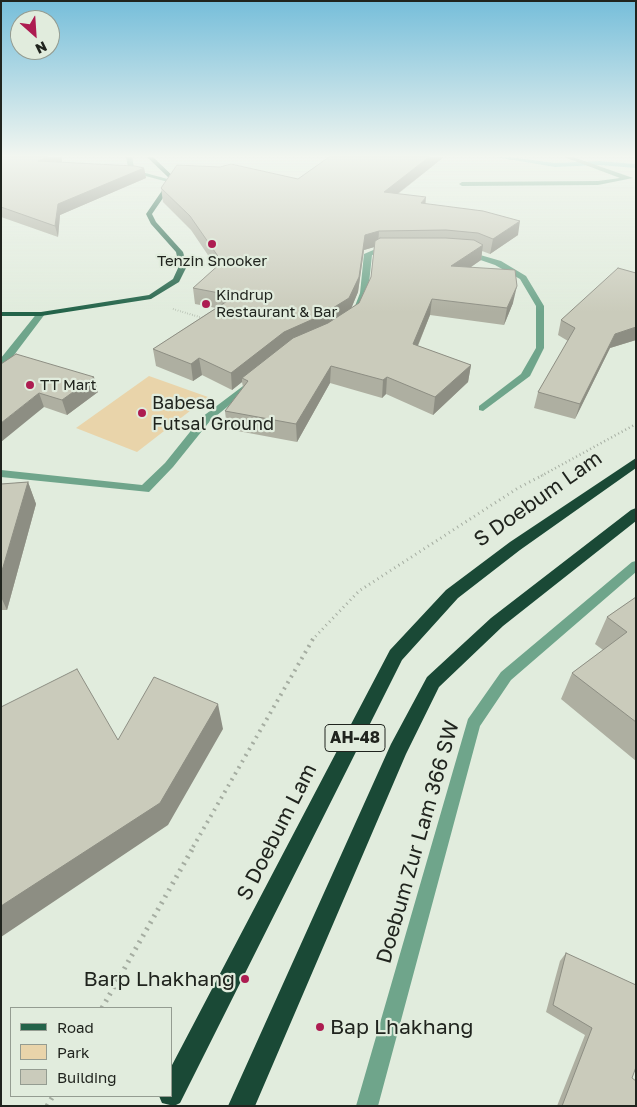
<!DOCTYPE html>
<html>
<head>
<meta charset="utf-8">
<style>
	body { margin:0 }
	#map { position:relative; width:637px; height:1107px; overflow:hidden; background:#e1ecdd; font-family:"Golos Text",sans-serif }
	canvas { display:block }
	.frame { position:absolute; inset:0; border:2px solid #20241e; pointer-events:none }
	.legend { position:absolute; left:10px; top:1007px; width:162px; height:90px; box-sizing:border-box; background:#e1ecdd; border:1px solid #949c91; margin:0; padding:6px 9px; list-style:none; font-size:15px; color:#20241e }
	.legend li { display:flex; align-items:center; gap:10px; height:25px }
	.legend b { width:25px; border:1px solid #949c91 }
	.north { position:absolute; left:10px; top:10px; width:50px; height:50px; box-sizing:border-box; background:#e1ecdd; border:1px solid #949c91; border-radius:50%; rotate:154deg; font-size:14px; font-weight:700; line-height:20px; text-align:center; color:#20241e }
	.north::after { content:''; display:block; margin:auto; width:18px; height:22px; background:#ad1c51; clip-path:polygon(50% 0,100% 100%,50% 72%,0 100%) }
</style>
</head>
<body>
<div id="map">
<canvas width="637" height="1107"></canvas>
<div class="frame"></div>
<ul class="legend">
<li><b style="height:6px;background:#236349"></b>Road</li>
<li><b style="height:14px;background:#e9d4aa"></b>Park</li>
<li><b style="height:14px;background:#cacbbb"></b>Building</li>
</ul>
<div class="north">N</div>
</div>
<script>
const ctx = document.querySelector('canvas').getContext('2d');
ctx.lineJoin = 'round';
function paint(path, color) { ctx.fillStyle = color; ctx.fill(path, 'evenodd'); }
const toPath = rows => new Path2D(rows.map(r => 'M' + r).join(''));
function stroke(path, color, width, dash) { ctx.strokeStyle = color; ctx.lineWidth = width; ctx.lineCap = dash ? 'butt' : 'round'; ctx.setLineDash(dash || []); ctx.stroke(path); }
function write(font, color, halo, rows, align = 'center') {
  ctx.font = font + ' "Golos Text",sans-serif'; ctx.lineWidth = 4.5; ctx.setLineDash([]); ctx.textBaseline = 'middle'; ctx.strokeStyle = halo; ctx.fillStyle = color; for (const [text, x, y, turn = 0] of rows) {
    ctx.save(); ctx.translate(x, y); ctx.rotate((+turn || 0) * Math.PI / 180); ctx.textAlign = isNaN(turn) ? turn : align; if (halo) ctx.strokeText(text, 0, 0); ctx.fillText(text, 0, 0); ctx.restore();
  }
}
paint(toPath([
	[149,376,208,397,137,452,76,428]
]), '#e9d4aa');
paint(toPath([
	[495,157,509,157,555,163,599,161,636,164,636,168,599,165,555,167,495,157]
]), '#6bcdc6');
stroke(toPath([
	[173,309,206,319]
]), '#a5ada1', 2, [0.5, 2]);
stroke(toPath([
	[541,476,636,424]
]), '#a5ada1', 2.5, [1, 3]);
stroke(toPath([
	[312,640,359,591,518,488,543,475]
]), '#a5ada1', 3, [1, 4]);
stroke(toPath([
	[193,847,313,639]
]), '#a5ada1', 4, [2, 5]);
stroke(toPath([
	[102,1008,194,846],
	[47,1106,53,1096]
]), '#a5ada1', 5, [2, 5.5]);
paint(toPath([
	[126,157,132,157,134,167,138,171,175,181,172,183,134,173,128,168,126,157],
	[564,157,573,157,633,178,598,185,462,186,459,184,462,182,598,181,620,178,564,157],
	[392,247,392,251,372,255,368,293,362,308,356,308,355,306,360,293,364,254,378,248,392,247],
	[463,250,501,261,526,276,544,306,544,348,530,376,483,411,479,410,479,406,521,374,536,348,536,306,520,279,495,265,463,254,463,250],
	[38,312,45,314,11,359,1,365,1,358,38,312],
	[251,380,254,381,254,385,210,421,173,467,149,492,1,477,1,470,142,485,165,463,202,417,251,380],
	[636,561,636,572,511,680,480,726,378,1106,356,1106,468,719,501,672,632,562,636,561]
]), '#6fa58b');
paint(toPath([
	[147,157,153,157,176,179,152,214,156,222,183,252,187,266,179,282,151,299,41,316,1,316,1,312,41,312,149,295,173,279,179,266,176,252,151,224,146,214,170,179,147,157]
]), '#236349');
paint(toPath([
	[636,458,636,468,520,550,458,598,402,660,180,1103,174,1106,162,1103,159,1096,171,1096,171,1067,390,650,446,590,510,542,636,458],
	[636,508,636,521,503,626,439,687,406,754,255,1106,228,1106,391,744,427,677,491,618,631,510,636,508]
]), '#1a4936');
paint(toPath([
	[1,157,62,157,62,162,144,168,146,178,60,215,58,237,1,217],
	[329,157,444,157,398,194,518,235,490,254,482,251,481,260,471,267,513,303,504,325,430,315,418,346,471,365,468,382,433,415,386,394,382,398,330,383,297,442,227,429,225,411,243,387,242,382,232,390,202,375,193,381,156,366,153,349,216,308,195,304,193,288,216,267,191,230,163,202,161,188,298,179],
	[374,247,371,277,359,303,351,308,358,292,364,250],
	[636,273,636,340,610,348,575,419,534,408,538,392,568,341,558,335,561,320],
	[1,364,98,392,67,415,44,407],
	[28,482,36,504,7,610,1,610,1,484],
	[636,597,636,761,561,699,572,673,603,650,595,644,607,617],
	[566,953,632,1078,636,1106,557,1106,585,1035,546,1012,560,961]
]), '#aeafa1');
paint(toPath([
	[48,157,62,157,62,162,38,161],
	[429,157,444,157,383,205,384,192],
	[144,168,146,178,60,215,58,237,55,226,58,204],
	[426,197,425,211,421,203],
	[520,221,518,235,490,254,493,239],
	[379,231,378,246,364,250,358,292,349,314,242,378,242,382,232,390,231,373,365,235],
	[483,245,481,260,449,282,451,266],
	[517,286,513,303,504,325,507,308],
	[432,299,430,315,411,362,413,344],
	[636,327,636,340,610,348,575,419,580,404,615,334],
	[199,358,202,375,193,381,191,364],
	[471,365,468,382,433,415,435,397],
	[331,366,330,383,297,442,296,424],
	[94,377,98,392,67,415,62,400],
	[387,377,386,394,382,398,383,380],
	[39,393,44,407,1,442,1,423],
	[28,482,36,504,7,610,1,597,1,574],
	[218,704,223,729,168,825,1,937,1,906]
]), '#8d8e83');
const building = toPath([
	[1,157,48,157,38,161,135,166,144,168,58,204,55,226,1,207,1,157],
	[329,157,429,157,384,192,426,197,421,203,483,211,520,221,493,239,478,233,446,230,379,231,365,235,359,277,349,298,320,316,284,332,231,373,199,358,191,364,153,349,235,296,193,288,222,262,190,216,161,188,177,165,220,167,231,164,298,179,329,157],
	[380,238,446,238,474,240,483,245,451,266,515,270,517,286,507,308,432,299,413,344,471,365,435,397,387,377,383,380,331,366,296,424,225,411,248,381,242,378,293,338,328,323,359,303,371,277,375,241,380,238],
	[618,268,636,273,636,327,615,334,580,404,538,392,575,328,561,320,618,268],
	[16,354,94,377,62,400,39,393,1,423,1,364,16,354],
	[28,482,1,574,1,484,28,482],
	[636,597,636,722,572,673,627,632,607,617,636,597],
	[77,669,118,740,154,677,218,704,160,803,1,906,1,707,77,669],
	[566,953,636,985,636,1067,632,1078,636,1081,636,1106,562,1106,592,1028,553,1005,566,953]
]);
paint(building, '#cacbbb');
stroke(building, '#8d8e83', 1);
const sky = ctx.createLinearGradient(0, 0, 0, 312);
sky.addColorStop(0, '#76beda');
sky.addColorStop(0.5, '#f2f6f0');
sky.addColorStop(1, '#f2f6f000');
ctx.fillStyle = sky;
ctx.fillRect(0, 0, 637, 312);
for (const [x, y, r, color] of [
	[212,244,5,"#ad1c51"],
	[206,304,5,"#ad1c51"],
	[30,385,5,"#ad1c51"],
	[142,413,5,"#ad1c51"],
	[245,979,5,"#ad1c51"],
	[320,1027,5,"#ad1c51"]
]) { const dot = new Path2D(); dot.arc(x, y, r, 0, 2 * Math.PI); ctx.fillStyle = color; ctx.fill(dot); stroke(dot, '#e1ecdd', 2); }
write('15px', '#20241e', '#e1ecdd', [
	["Tenzin Snooker",212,261,"center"],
	["Kindrup",216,295],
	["Restaurant & Bar",216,312],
	["TT Mart",40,385]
], 'left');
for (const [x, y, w] of [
	[355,738,60]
]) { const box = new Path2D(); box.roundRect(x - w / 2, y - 13.5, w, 27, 4); ctx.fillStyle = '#e1ecdd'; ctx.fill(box); stroke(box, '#20241e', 1); }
write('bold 16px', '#20241e', null, [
	["AH-48",355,738]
]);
write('18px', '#20241e', '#e1ecdd', [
	["Babesa",152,403],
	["Futsal Ground",152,424]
], 'left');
write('21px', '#20241e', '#e1ecdd', [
	["S Doebum Lam",538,499,-35],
	["S Doebum Lam",277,832,-63],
	["Doebum Zur Lam 366 SW",418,842,-74]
]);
write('21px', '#20241e', '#e1ecdd', [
	["Barp Lhakhang",235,979],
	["Bap Lhakhang",330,1027,"left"]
], 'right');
</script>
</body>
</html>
